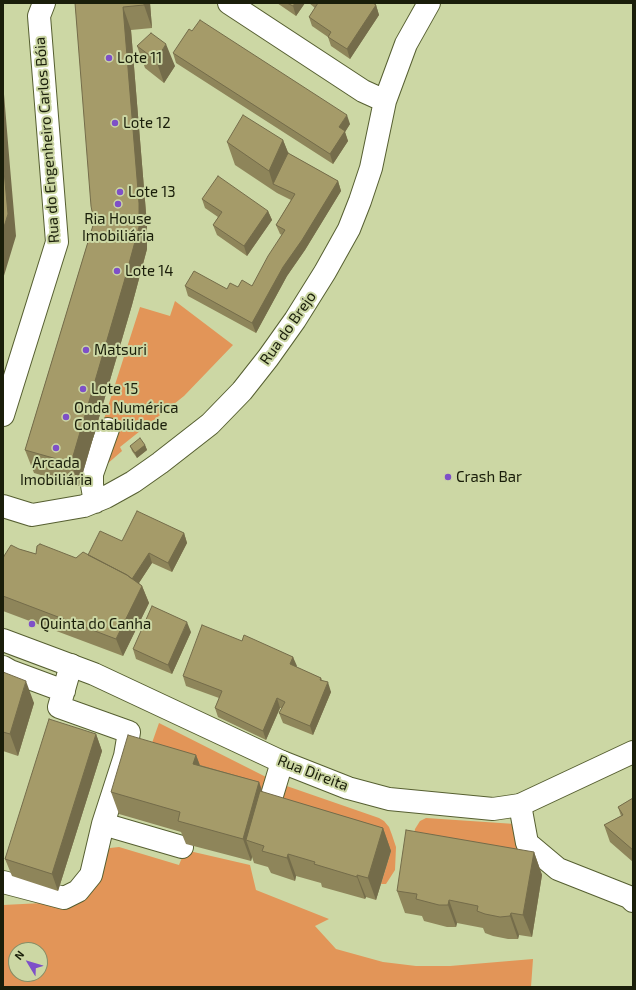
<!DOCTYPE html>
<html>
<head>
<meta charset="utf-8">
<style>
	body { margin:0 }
	#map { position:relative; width:636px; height:990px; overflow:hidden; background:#ccd7a4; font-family:"Exo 2",sans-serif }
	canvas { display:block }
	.frame { position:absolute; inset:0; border:4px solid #1a1e0a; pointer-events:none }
	.north { position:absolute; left:8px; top:942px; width:40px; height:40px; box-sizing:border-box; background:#ccd7a4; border:1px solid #858d66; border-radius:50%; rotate:308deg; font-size:11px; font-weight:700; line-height:16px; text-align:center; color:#1a1e0a }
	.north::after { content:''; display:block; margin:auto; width:14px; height:18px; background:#7e50c8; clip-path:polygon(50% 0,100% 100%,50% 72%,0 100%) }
</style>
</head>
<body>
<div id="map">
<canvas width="636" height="990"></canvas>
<div class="frame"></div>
<div class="north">N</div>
</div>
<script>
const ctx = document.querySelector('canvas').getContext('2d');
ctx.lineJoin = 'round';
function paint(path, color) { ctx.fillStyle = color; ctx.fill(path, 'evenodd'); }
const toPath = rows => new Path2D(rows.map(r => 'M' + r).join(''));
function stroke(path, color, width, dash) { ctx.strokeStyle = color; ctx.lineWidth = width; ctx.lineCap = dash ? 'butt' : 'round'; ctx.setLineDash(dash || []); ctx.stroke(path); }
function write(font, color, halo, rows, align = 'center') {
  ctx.font = font + ' "Exo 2",sans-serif'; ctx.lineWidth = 4; ctx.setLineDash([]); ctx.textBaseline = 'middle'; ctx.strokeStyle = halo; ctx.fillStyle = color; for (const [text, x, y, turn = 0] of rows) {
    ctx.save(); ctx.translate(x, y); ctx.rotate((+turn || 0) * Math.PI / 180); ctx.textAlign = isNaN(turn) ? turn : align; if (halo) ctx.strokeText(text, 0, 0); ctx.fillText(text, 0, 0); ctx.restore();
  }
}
paint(toPath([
	[175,301,233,345,184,396,120,447,122,451,106,465,103,422,140,307,170,316],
	[159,723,272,780,267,804,146,760],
	[278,783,379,818,384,821,389,827,392,835,396,847,395,870,386,884,381,884,391,851,268,813],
	[426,818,515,824,530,863,406,907,403,907,415,829,420,821],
	[119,847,179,865,185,850,250,865,256,890,329,919,315,926,336,949,383,962,416,966,450,966,533,959,531,987,3,987,3,905,82,901,103,853,110,848],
	[16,950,40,950,40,974,16,974]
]), '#e29558');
const minor = toPath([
	[229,3,363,91,385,101],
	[3,415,57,242,39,16,44,3],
	[95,502,92,485,92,474,108,429],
	[3,506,32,515,84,506,106,497,133,482,160,463,210,424,242,391,268,358,295,320,325,272,349,229,360,201,371,168,385,101,406,44,429,3],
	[3,667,10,671,64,691],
	[520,805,527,843,558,869,629,897,633,901],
	[264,822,282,762],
	[103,824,182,847],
	[3,882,64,898,78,891,91,875,103,824,125,756,129,732,59,707,71,665]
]);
const major = toPath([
	[3,640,94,674,282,762,348,788,389,799,493,809,520,805,633,752]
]);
stroke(minor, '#565f31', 24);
stroke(major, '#565f31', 24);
stroke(minor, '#fff', 22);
stroke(major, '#fff', 22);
paint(toPath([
	[75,3,150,3,152,28,131,30,147,225,147,249,132,305,79,486,34,473,25,450,94,222],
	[277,3,305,3,296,16],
	[309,3,373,3,376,5,379,15,350,59,331,46,328,37,312,26,309,17,315,8],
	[137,46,175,66,164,83,145,68],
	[173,53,350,124,345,132,348,141,333,164,176,63],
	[283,140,288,153,338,181,341,191,305,250,287,276,256,333,188,296,185,286,227,289,238,287,252,286,282,235,280,234,276,225,291,200,277,193,235,165,227,142],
	[202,199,268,211,272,220,247,256,217,235,213,225,218,217,205,208],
	[145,445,147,450,137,458,132,451,130,446],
	[184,533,187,543,172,572,152,563,139,583,142,586,149,603,123,656,3,611,3,559,19,549,36,554,76,558,88,555,122,541],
	[191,632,172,674,136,659,133,649],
	[242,641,293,657,296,667,321,678,322,680,331,692,313,735,283,723,279,713,282,708,280,708,266,740,218,717,215,708,219,698,186,686,183,676],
	[3,672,34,703,18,756,3,751],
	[96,734,102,751,58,891,12,876,5,859],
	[196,755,200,765,259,782,262,792,383,828,391,851,376,900,366,897,365,899,322,887,321,883,296,876,295,881,271,873,268,867,254,863,252,857,251,861,186,844,181,832,119,814,111,792],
	[633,798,633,862,610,842,604,825,621,816,618,807],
	[534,852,542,875,532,937,519,935,518,939,508,939,493,936,485,933,483,928,457,923,456,927,447,927,424,921,422,916,405,913,397,891]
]), '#8e855a');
paint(toPath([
	[144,3,150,3,152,28,144,5],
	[295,3,305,3,296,16,293,6],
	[376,5,379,15,350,59,347,49],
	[123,7,131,30,147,225,147,249,132,305,79,486,71,463],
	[166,44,175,66,164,83,156,60],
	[3,82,10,167,16,236,3,279],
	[347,115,350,124,345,132,348,141,333,164,330,154,339,127],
	[283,140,292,162,273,184,269,171],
	[338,181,341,191,305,250,287,276,256,333,252,323,283,267],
	[268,211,272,220,247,256,244,246],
	[145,445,147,450,137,458,135,453],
	[184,533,187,543,172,572,168,563],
	[149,553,152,563,133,592,130,582],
	[142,586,149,603,123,656,116,639],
	[187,622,191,632,172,674,168,665],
	[293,657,297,666,294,674,290,664],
	[26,681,34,703,18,756,10,734],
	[328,682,331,692,313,735,310,726],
	[277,698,280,708,266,740,263,731],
	[96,734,102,751,58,891,52,874],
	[196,755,204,777,193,764],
	[259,782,267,804,246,840,252,857,251,861,243,839],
	[383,828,391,851,376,900,368,878],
	[534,852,542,875,532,937,523,915],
	[288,854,296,876,295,881,287,858],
	[357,875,366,897,365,899,357,877],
	[449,900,457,923,456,927,448,905],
	[511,913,519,935,518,939,510,916]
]), '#746c4a');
const building = toPath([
	[75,3,144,3,144,5,123,7,139,203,139,227,124,282,71,463,25,450,94,222,91,206,75,3],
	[287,3,295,3,293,6,287,3],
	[318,3,373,3,376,5,347,49,328,37,331,32,309,17,318,3],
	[200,20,347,115,339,127,345,131,330,154,173,53,189,29,192,31,200,20],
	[151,33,166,44,156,60,137,46,151,33],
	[243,115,283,140,269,171,227,142,243,115],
	[288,153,338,181,302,240,283,267,252,323,185,286,194,271,227,289,230,283,238,287,242,280,252,286,268,256,285,230,276,225,295,194,273,184,288,153],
	[3,160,8,214,3,230,3,160],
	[218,176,268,211,244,246,213,225,222,212,202,199,218,176],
	[140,438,145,445,135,453,130,446,140,438],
	[137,511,184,533,168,563,149,553,132,579,127,575,88,555,100,531,122,541,137,511],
	[40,544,76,558,83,552,127,575,142,586,116,639,3,596,3,559,4,556,11,545,19,549,36,554,37,546,40,544],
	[152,606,187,622,168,665,133,649,152,606],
	[202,625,242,641,244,635,293,657,290,664,321,678,320,680,328,682,310,726,279,713,285,702,277,698,263,731,215,708,222,691,183,676,202,625],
	[3,672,26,681,10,734,3,732,3,672],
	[49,719,96,734,52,874,5,859,49,719],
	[128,735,196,755,193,764,259,782,243,839,178,821,180,812,111,792,128,735],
	[260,791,383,828,368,878,357,875,357,877,314,864,315,862,288,854,287,858,262,851,264,846,246,840,260,791],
	[633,798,633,850,604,825,623,815,618,807,633,798],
	[406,830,534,852,523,915,511,913,510,916,500,917,485,914,477,911,478,906,449,900,448,905,439,905,416,899,417,894,397,891,406,830]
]);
paint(building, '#a59b69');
stroke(building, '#746c4a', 1);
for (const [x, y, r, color] of [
	[109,58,4,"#7e50c8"],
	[115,123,4,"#7e50c8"],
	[120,192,4,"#7e50c8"],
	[118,204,4,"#7e50c8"],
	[117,271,4,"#7e50c8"],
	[86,350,4,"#7e50c8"],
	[83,389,4,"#7e50c8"],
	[66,417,4,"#7e50c8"],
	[56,448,4,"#7e50c8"],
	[448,477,4,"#7e50c8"],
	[32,624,4,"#7e50c8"]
]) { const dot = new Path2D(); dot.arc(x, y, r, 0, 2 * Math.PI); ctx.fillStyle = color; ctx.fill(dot); stroke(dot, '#ccd7a4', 1.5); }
write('15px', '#1a1e0a', '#ccd7a4', [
	["Lote 11",117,58],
	["Lote 12",123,123],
	["Lote 13",128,192],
	["Ria House",118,219,"center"],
	["Imobiliária",118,236,"center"],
	["Lote 14",125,271],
	["Matsuri",94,350],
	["Lote 15",91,389],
	["Onda Numérica",74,408],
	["Contabilidade",74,425],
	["Arcada",56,463,"center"],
	["Imobiliária",56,480,"center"],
	["Crash Bar",456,477],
	["Quinta do Canha",40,624]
], 'left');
write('15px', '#1a1e0a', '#ccd7a4', [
	["Rua do Engenheiro Carlos Bóia",47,140,-94],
	["Rua do Brejo",288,328,-55],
	["Rua Direita",313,773,21]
]);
</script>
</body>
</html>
